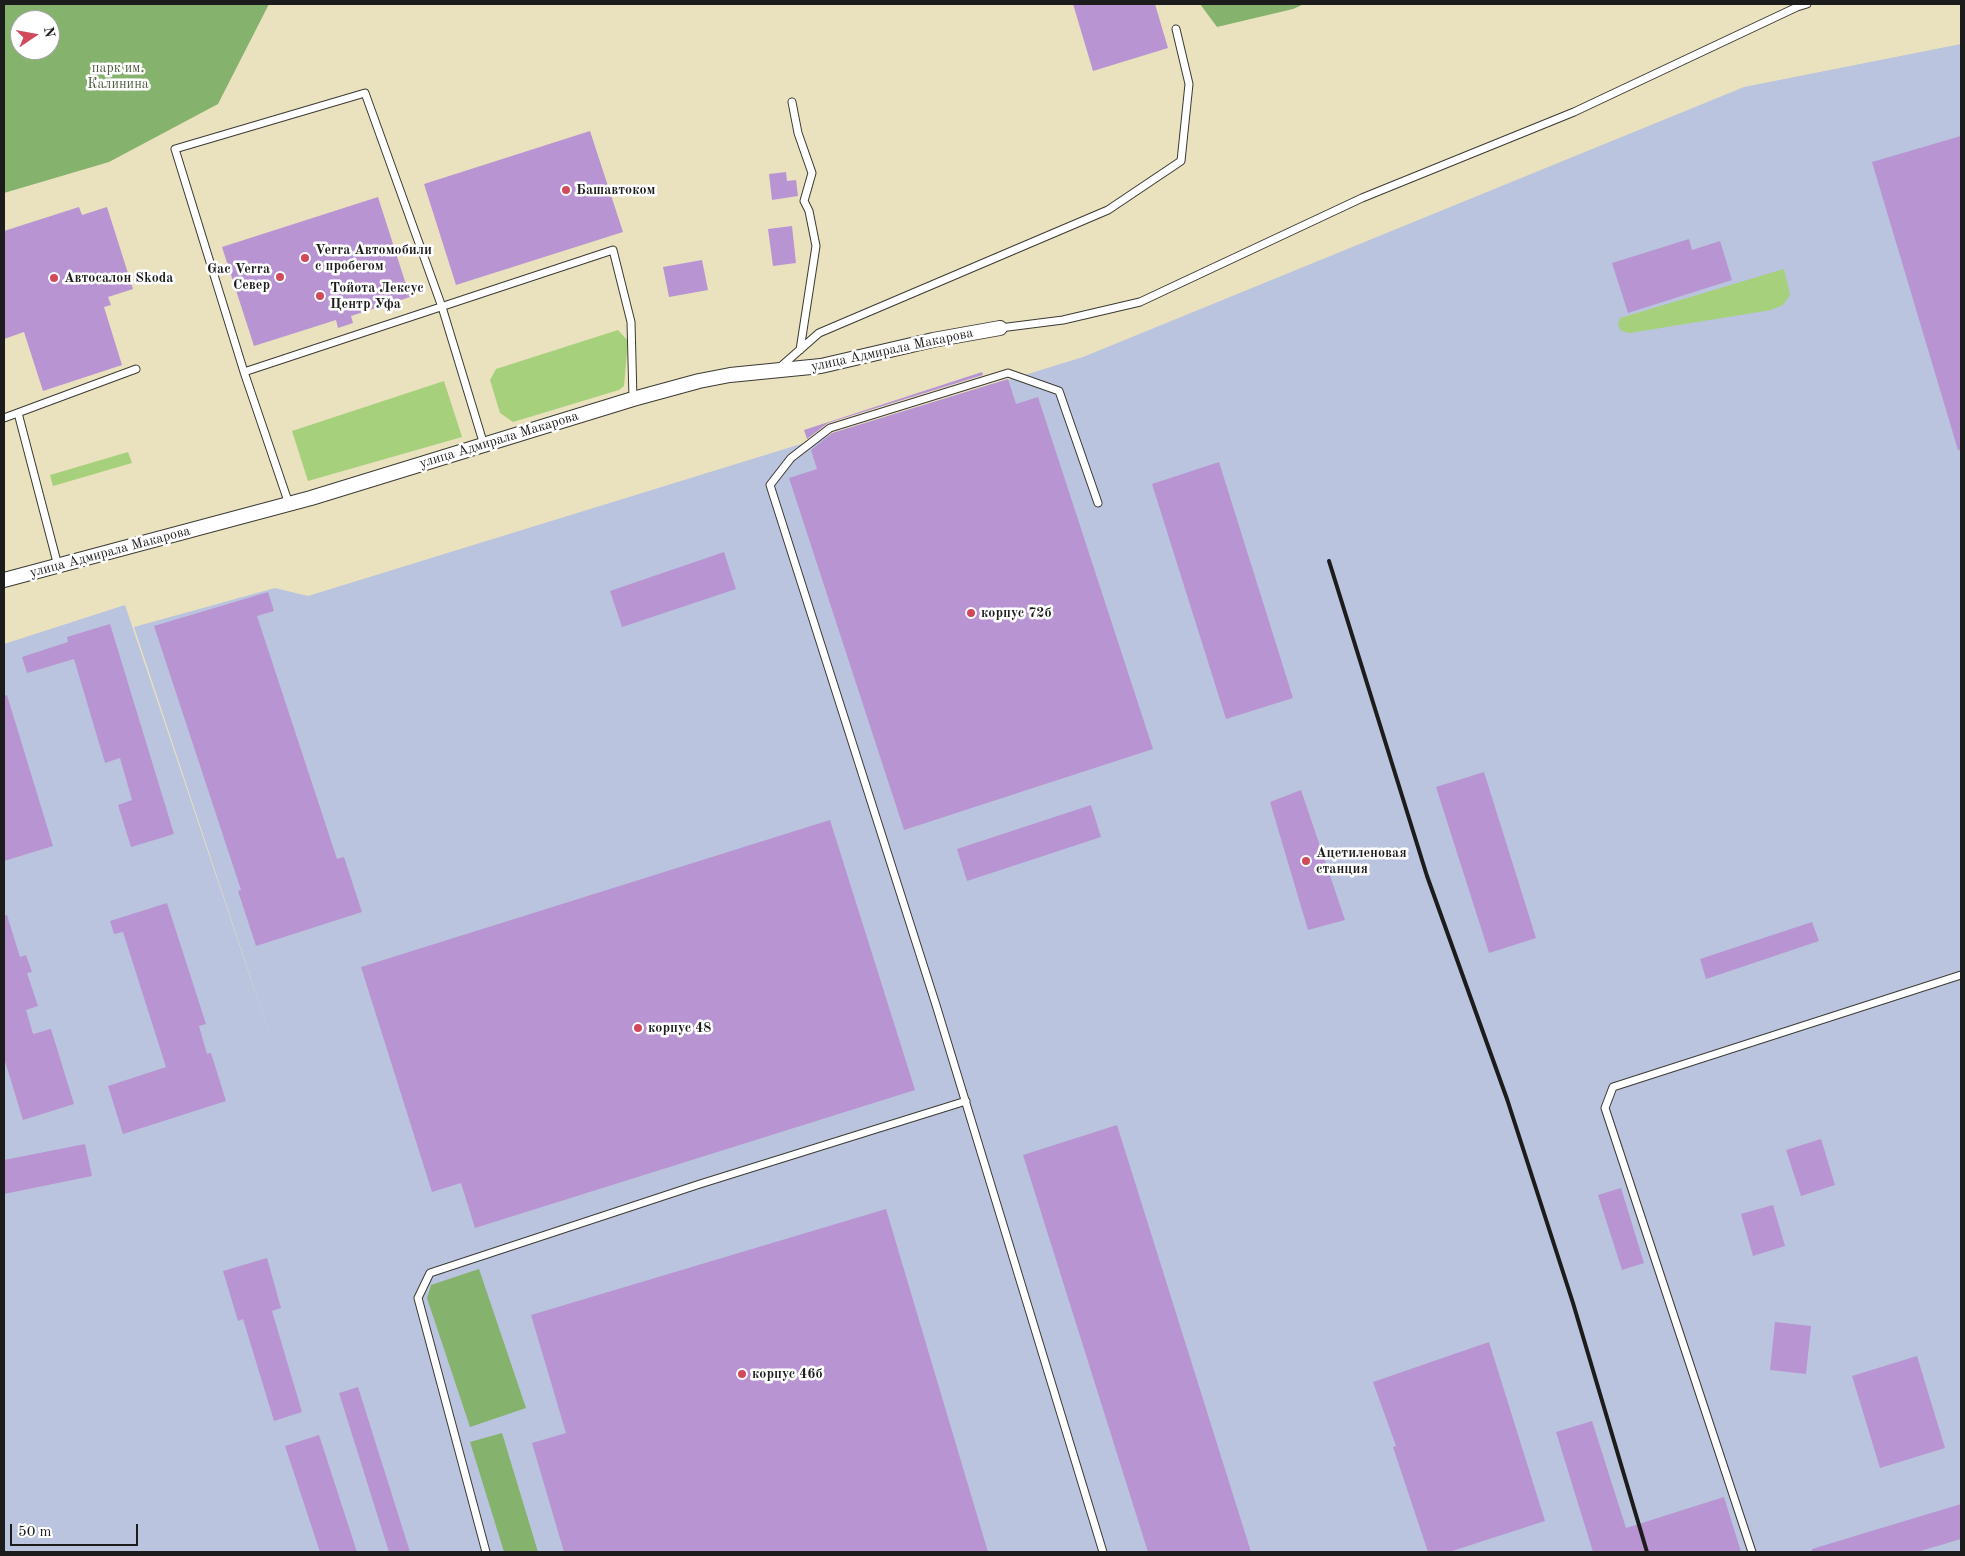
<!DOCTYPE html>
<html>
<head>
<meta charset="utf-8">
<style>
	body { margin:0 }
	#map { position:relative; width:1965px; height:1556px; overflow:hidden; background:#eae1bf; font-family:"Old Standard TT",serif }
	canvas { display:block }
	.frame { position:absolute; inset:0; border:5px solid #1c1c1c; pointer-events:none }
	.north { position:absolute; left:10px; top:10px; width:50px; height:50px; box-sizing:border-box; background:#fff; border:1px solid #a4a4a4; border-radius:50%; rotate:78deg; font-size:14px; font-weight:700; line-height:20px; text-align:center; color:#1c1c1c }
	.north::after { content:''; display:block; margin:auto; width:18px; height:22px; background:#d1495b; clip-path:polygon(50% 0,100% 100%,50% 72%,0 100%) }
	.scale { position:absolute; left:10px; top:1524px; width:128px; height:22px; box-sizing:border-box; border:2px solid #1c1c1c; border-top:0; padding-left:6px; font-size:15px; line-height:18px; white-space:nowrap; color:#1c1c1c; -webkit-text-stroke:4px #fff; paint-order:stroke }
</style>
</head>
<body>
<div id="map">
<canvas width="1965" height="1556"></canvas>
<div class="frame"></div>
<div class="north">N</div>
<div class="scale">50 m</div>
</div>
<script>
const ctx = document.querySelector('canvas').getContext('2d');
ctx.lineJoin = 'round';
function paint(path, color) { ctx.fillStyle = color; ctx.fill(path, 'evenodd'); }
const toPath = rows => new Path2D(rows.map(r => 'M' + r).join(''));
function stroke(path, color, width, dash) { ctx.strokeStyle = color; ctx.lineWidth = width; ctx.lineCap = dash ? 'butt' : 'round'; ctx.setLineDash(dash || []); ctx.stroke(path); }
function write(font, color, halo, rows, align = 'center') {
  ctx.font = font + ' "Old Standard TT",serif'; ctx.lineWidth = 5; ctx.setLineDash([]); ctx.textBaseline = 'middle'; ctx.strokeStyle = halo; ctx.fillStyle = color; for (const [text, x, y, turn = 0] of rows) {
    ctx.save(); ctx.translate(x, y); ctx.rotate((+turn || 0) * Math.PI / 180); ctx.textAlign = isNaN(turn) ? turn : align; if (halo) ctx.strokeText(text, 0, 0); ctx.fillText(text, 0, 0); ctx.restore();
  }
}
paint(toPath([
	[1961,44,1961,1552,4,1552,4,644,125,605,275,1051,134,627,275,588,308,596,1083,357,1744,87]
]), '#bac4de');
paint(toPath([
	[1784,269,1790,295,1783,305,1771,310,1630,333,1621,331,1618,324,1620,318],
	[618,330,628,341,624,386,619,390,513,422,500,413,490,380,496,369],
	[444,381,462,437,308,481,292,431],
	[128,452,132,463,53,486,50,475]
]), '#a7d07c');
paint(toPath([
	[4,4,269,4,218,104,109,162,4,193],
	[20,20,50,20,50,50,20,50],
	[1200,4,1304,4,1293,9,1217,27],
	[479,1269,526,1408,470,1427,427,1298,431,1285],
	[502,1433,538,1552,504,1552,470,1442]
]), '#85b26c');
paint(toPath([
	[1073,4,1155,4,1168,48,1093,71],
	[590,131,623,232,456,285,424,184],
	[1961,136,1961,450,1958,450,1872,162],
	[786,172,787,181,796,180,798,196,772,200,769,174],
	[378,197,410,297,351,316,353,323,338,328,336,320,254,346,222,247],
	[79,207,82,215,107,207,133,289,108,297,111,305,104,307,122,365,43,391,24,332,4,339,4,231],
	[792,226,796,263,773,266,768,229],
	[1689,239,1692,250,1720,241,1732,280,1628,313,1612,263],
	[702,260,708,290,669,297,663,267],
	[982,372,983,375,828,423,807,439,804,430],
	[1008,379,1016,404,1038,397,1153,749,904,830,789,478,817,469,811,450,832,433],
	[1219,462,1293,698,1226,719,1152,484],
	[724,552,736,589,622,627,610,591],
	[268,592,274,611,257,616,337,859,344,857,362,912,256,946,238,891,241,890,154,626],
	[110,624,174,834,131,847,118,805,132,800,120,758,105,763,74,659,27,673,22,657,68,642,67,637],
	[7,695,53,846,4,861,4,696],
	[1484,772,1536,938,1489,953,1436,787],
	[1301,790,1345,920,1308,930,1270,802],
	[1091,805,1101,837,967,881,957,849],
	[830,820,915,1090,475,1228,461,1183,432,1192,361,967],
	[167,903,206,1024,199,1026,207,1054,211,1053,226,1101,123,1134,108,1086,166,1067,123,932,114,934,110,921],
	[7,915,20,957,26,955,32,972,27,973,38,1006,26,1010,33,1034,51,1029,74,1104,23,1120,4,1058,4,916],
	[1812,922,1819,941,1706,979,1700,959],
	[1117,1125,1251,1552,1148,1552,1023,1155],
	[1821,1139,1835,1185,1801,1196,1786,1150],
	[85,1144,92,1176,4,1194,4,1160],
	[1621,1188,1644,1263,1622,1270,1598,1195],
	[1773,1205,1785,1246,1753,1256,1741,1214],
	[886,1209,988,1552,564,1552,532,1443,566,1433,531,1315],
	[267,1258,281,1308,272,1311,302,1412,274,1421,243,1319,238,1321,223,1271],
	[1775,1322,1811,1326,1806,1374,1770,1370],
	[1489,1342,1545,1521,1449,1552,1428,1552,1393,1447,1396,1446,1373,1382],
	[1917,1356,1945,1448,1880,1468,1852,1376],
	[358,1387,410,1552,389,1552,339,1393],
	[1592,1421,1626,1528,1724,1497,1741,1552,1593,1552,1556,1432],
	[319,1435,357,1552,320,1552,285,1446],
	[1961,1504,1961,1539,1917,1552,1812,1552,1812,1549]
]), '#b895d2');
const service = toPath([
	[792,102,798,133,812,173,804,201,809,211,816,246,800,350],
	[1000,328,1063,320,1140,302,1362,198,1574,112,1797,7,1807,4],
	[778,369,819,333,1108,210,1181,161,1189,84,1176,29],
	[244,372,613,250,631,322,633,399],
	[18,413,58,566],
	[4,418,136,369],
	[1098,503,1059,391,1008,373,830,428,791,458,770,485,936,1005,1103,1552],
	[289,504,244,372,175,149,365,93,442,307,484,445],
	[486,1552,418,1298,430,1273,700,1184,966,1101],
	[1752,1552,1605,1108,1613,1087,1961,975]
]);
const minor = toPath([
	[4,580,311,498,633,399,699,381,730,375,821,366,933,340,1000,328]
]);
stroke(service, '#3b3a34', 9);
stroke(minor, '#3b3a34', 16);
stroke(service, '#fff', 7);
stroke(minor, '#fff', 14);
stroke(toPath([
	[1329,561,1427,876,1507,1099,1573,1303,1647,1552]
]), '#1c1c1c', 4);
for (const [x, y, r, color] of [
	[566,190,5,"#d1495b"],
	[305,258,5,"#d1495b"],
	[280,277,5,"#d1495b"],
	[54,278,5,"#d1495b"],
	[320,296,5,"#d1495b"],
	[971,613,5,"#d1495b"],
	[1306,861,5,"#d1495b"],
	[638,1028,5,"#d1495b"],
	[742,1374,5,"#d1495b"]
]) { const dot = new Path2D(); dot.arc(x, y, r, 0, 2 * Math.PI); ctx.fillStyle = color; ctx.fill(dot); stroke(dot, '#fff', 2); }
write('14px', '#4d5b3e', '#fff', [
	["парк им.",118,68],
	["Калинина",118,84]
]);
write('bold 14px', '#1c1c1c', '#fff', [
	["Башавтоком",576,190],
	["Verra Автомобили",315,250],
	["с пробегом",315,266],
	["Gac Verra",270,269,"right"],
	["Север",270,285,"right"],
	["Автосалон Skoda",64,278],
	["Тойота Лексус",330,288],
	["Центр Уфа",330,304],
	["корпус 72б",981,613],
	["Ацетиленовая",1316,853],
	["станция",1316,869],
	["корпус 48",648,1028],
	["корпус 46б",752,1374]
], 'left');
write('14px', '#1c1c1c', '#fff', [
	["улица Адмирала Макарова",892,350,-12],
	["улица Адмирала Макарова",499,440,-17],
	["улица Адмирала Макарова",110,552,-15]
]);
</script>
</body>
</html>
